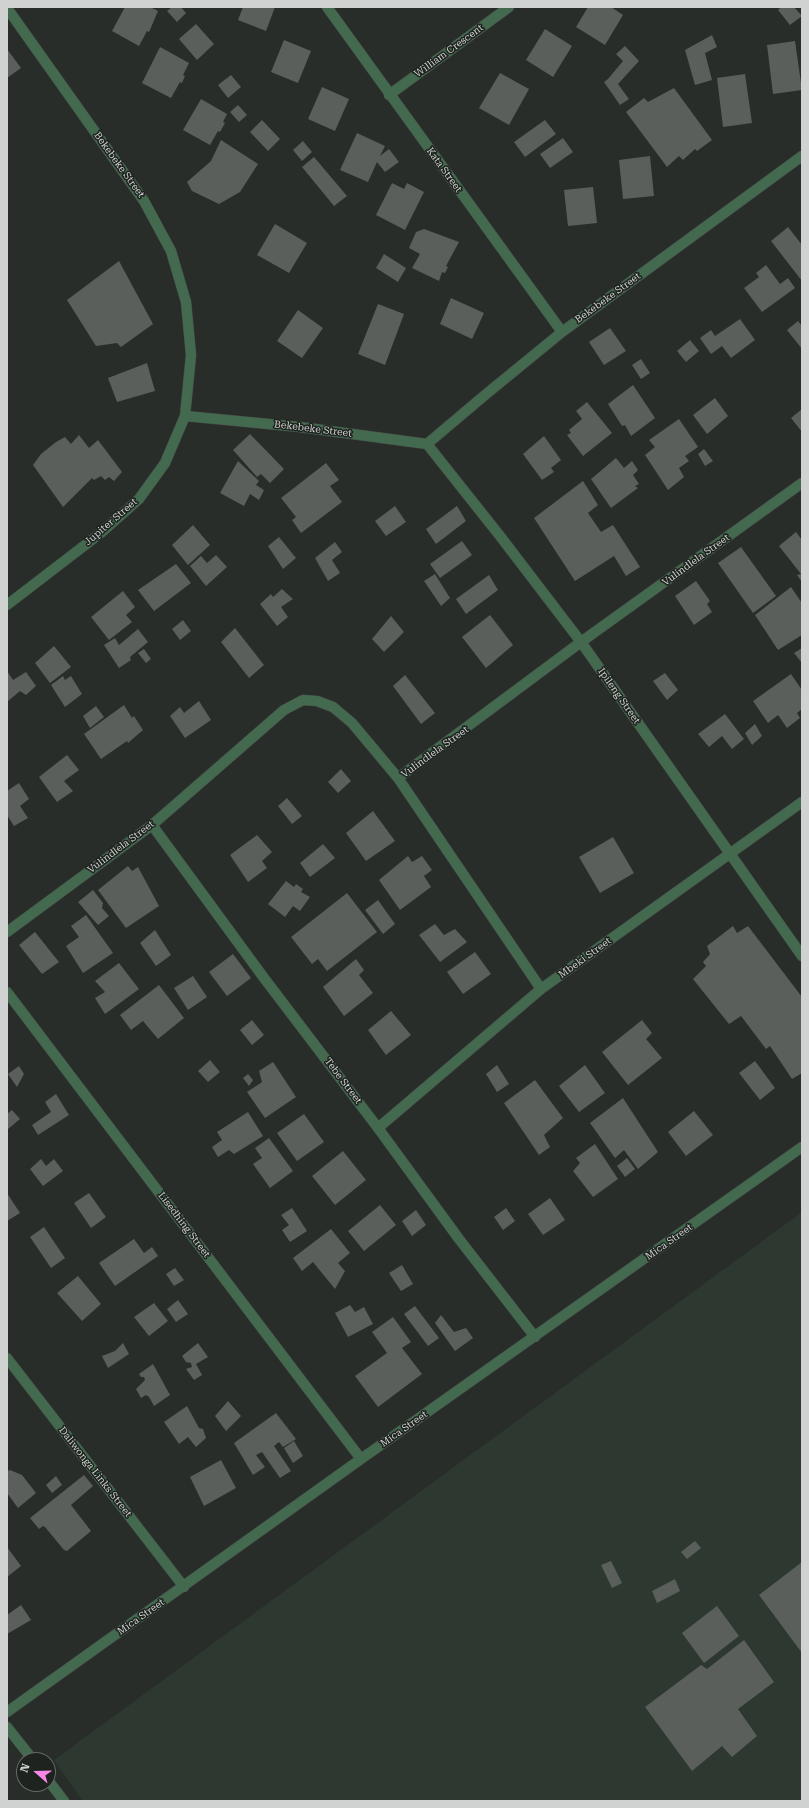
<!DOCTYPE html>
<html>
<head>
<meta charset="utf-8">
<style>
	body { margin:0 }
	#map { position:relative; width:809px; height:1808px; overflow:hidden; background:#282d29; font-family:"Roboto Serif",serif }
	canvas { display:block }
	.frame { position:absolute; inset:0; border:8px solid #cfd2d0; pointer-events:none }
	.north { position:absolute; left:16px; top:1752px; width:40px; height:40px; box-sizing:border-box; background:#1e231f; border:1px solid #656966; border-radius:50%; rotate:290deg; font-size:11px; font-weight:700; line-height:16px; text-align:center; color:#cfd2d0 }
	.north::after { content:''; display:block; margin:auto; width:14px; height:18px; background:#fa87e7; clip-path:polygon(50% 0,100% 100%,50% 72%,0 100%) }
</style>
</head>
<body>
<div id="map">
<canvas width="809" height="1808"></canvas>
<div class="frame"></div>
<div class="north">N</div>
</div>
<script>
const ctx = document.querySelector('canvas').getContext('2d');
ctx.lineJoin = 'round';
function paint(path, color) { ctx.fillStyle = color; ctx.fill(path, 'evenodd'); }
const toPath = rows => new Path2D(rows.map(r => 'M' + r).join(''));
function stroke(path, color, width, dash) { ctx.strokeStyle = color; ctx.lineWidth = width; ctx.lineCap = dash ? 'butt' : 'round'; ctx.setLineDash(dash || []); ctx.stroke(path); }
function write(font, color, halo, rows, align = 'center') {
  ctx.font = font + ' "Roboto Serif",serif'; ctx.lineWidth = 3; ctx.setLineDash([]); ctx.textBaseline = 'middle'; ctx.strokeStyle = halo; ctx.fillStyle = color; for (const [text, x, y, turn = 0] of rows) {
    ctx.save(); ctx.translate(x, y); ctx.rotate((+turn || 0) * Math.PI / 180); ctx.textAlign = isNaN(turn) ? turn : align; if (halo) ctx.strokeText(text, 0, 0); ctx.fillText(text, 0, 0); ctx.restore();
  }
}
paint(toPath([
	[802,1212,802,1801,83,1801,54,1760]
]), '#2d3830');
paint(toPath([
	[125,7,150,7,158,11,149,32,147,31,139,46,112,31],
	[172,7,181,7,186,13,177,22,167,11],
	[243,7,275,7,266,31,238,20],
	[588,7,611,7,623,15,605,45,576,27],
	[781,7,794,7,802,16,790,25,778,10],
	[196,24,214,44,197,60,179,39],
	[545,29,572,46,553,77,526,60],
	[712,35,717,47,705,53,712,80,695,85,685,50],
	[284,40,311,51,298,83,271,72],
	[795,41,802,90,773,94,767,45],
	[625,46,639,61,618,84,629,99,620,105,604,82,608,79,623,61,616,54],
	[160,47,189,63,183,75,185,76,182,83,180,82,171,98,142,83],
	[7,49,21,68,7,78],
	[500,73,529,89,509,125,479,108],
	[745,74,752,123,723,127,717,78],
	[231,75,241,87,228,98,218,85],
	[322,87,349,99,335,131,308,119],
	[674,88,712,140,697,151,695,149,683,160,679,156,667,167,626,112,644,98,648,102],
	[201,99,227,114,223,122,225,123,220,132,218,131,210,145,183,130],
	[238,105,247,115,239,122,230,112],
	[262,120,280,139,268,151,250,132],
	[545,120,556,134,525,157,514,142],
	[357,133,385,146,380,156,389,149,399,162,385,172,377,162,368,182,340,170],
	[563,138,573,152,550,168,540,154],
	[221,140,258,164,240,192,219,204,192,191,187,182,211,161],
	[303,141,312,152,302,161,293,150],
	[650,156,654,196,623,199,619,160],
	[314,157,347,196,334,206,302,167],
	[392,183,404,189,407,183,424,192,405,230,376,215],
	[593,187,597,223,568,226,564,190],
	[275,224,307,243,289,273,257,255],
	[788,227,802,245,802,281,771,241],
	[424,229,459,242,446,266,448,267,445,273,442,272,439,281,412,268,420,254,409,248,416,232],
	[384,254,406,268,398,282,376,268],
	[119,261,153,324,121,347,117,343,96,346,67,300],
	[766,265,780,284,788,278,795,288,762,312,744,288,759,277,756,273],
	[451,298,484,313,472,339,440,324],
	[378,304,404,314,385,365,358,354],
	[298,310,323,328,302,358,277,341],
	[740,319,755,340,731,358,722,346,711,354,700,338,711,330,715,336],
	[798,321,802,326,802,349,787,330],
	[610,328,626,351,604,365,589,342],
	[690,340,699,351,686,362,677,351],
	[641,359,650,373,641,379,632,365],
	[147,363,155,391,117,402,108,378],
	[633,385,655,418,631,436,625,425,622,426,608,404],
	[715,398,728,416,707,434,693,415],
	[587,402,612,433,583,456,567,435,571,433,569,430,582,419,576,411],
	[802,409,802,432,791,418],
	[679,419,698,447,685,456,689,461,679,468,684,477,668,490,645,455,655,447,649,440],
	[250,434,284,469,270,483,261,474,257,477,233,450],
	[79,435,89,448,98,440,122,472,114,481,109,477,105,480,101,476,94,480,92,478,63,507,33,465,41,454,56,442,65,437,71,444],
	[544,436,561,460,551,468,554,472,542,480,523,454],
	[704,449,713,461,705,466,698,454],
	[616,458,624,468,632,461,638,470,633,475,639,484,635,486,638,488,611,508,591,479],
	[238,461,259,481,256,485,264,490,259,500,250,494,244,506,220,493],
	[326,463,339,480,330,486,342,502,301,533,292,520,296,517,281,498],
	[583,481,598,505,588,513,601,532,613,525,640,567,626,576,614,556,575,581,534,518],
	[395,506,406,522,386,536,375,521],
	[457,506,466,521,436,544,426,529],
	[193,525,210,545,188,565,172,545],
	[796,532,802,540,802,582,797,575,801,574,779,546],
	[279,537,296,558,283,569,268,546],
	[462,541,472,555,440,578,430,564],
	[335,542,342,552,332,560,340,573,328,581,315,558],
	[741,547,776,596,753,613,718,563],
	[216,555,227,567,206,586,190,566,201,556,207,563],
	[176,564,191,583,154,611,138,590],
	[435,574,450,598,441,606,424,581],
	[489,575,498,590,466,614,456,599],
	[696,581,710,601,707,604,712,612,694,625,675,596],
	[791,587,802,603,802,635,778,650,755,615],
	[282,589,293,599,281,607,288,617,277,626,260,604,271,594,273,597],
	[123,591,135,607,126,615,132,622,109,640,91,617],
	[490,615,513,645,486,668,462,637],
	[391,616,404,632,384,652,372,639],
	[183,620,191,631,180,640,172,629],
	[235,628,264,665,249,678,221,642],
	[138,629,148,642,130,657,131,660,119,668,104,645,115,638,119,645],
	[54,646,71,667,50,683,35,663],
	[802,648,802,663,794,653],
	[144,649,151,659,146,663,138,653],
	[7,671,13,680,26,672,36,686,26,695,20,691,7,702],
	[665,673,678,690,667,700,653,681],
	[791,674,802,690,802,709,797,713,800,718,787,728,778,715,768,723,753,701],
	[405,675,435,713,421,724,393,686],
	[63,676,65,680,71,676,82,694,65,707,51,685],
	[199,701,211,720,185,738,170,716,180,707,184,713],
	[124,705,132,718,134,716,143,730,128,743,127,741,101,759,84,734],
	[96,706,104,717,90,728,83,716],
	[725,714,744,739,732,749,722,736,709,747,698,734],
	[755,724,762,736,752,745,745,733],
	[67,755,79,770,64,781,73,791,57,802,39,777],
	[341,769,351,781,338,793,328,782],
	[19,783,29,799,20,806,28,818,14,826,7,815,7,791],
	[287,798,302,816,292,824,278,806],
	[373,811,395,841,366,861,346,833],
	[257,835,272,852,262,861,267,868,248,882,230,855],
	[613,837,634,873,600,893,579,857],
	[323,844,335,858,310,877,300,863],
	[408,856,412,862,422,856,432,870,424,876,431,887,400,910,379,880],
	[128,866,132,871,138,867,159,906,126,928,98,890],
	[286,881,294,887,296,884,303,889,301,892,310,897,300,911,293,906,285,917,268,904],
	[93,890,103,903,102,908,109,916,98,925,78,902],
	[347,893,377,932,327,971,318,959,312,964,291,937],
	[378,900,395,924,383,934,365,910],
	[86,915,113,953,83,973,66,946,79,937,71,926],
	[435,924,444,935,455,929,467,942,440,962,419,935],
	[733,926,737,933,748,926,802,997,802,1073,792,1079,770,1046,766,1049,741,1016,729,1024,693,979,706,966,703,962,710,954,707,946],
	[155,930,171,955,156,966,140,943],
	[35,932,59,962,42,974,19,945],
	[475,952,491,974,463,994,447,972],
	[233,954,251,978,227,996,209,972],
	[356,959,364,970,359,975,373,993,344,1016,323,987],
	[119,963,139,989,105,1014,95,998,105,992,95,981],
	[193,976,207,997,188,1010,174,988],
	[159,985,184,1018,158,1039,143,1021,131,1030,120,1015],
	[391,1011,411,1035,386,1055,368,1030],
	[252,1020,264,1035,252,1045,240,1030],
	[642,1020,652,1033,646,1039,662,1058,628,1085,602,1052],
	[210,1060,220,1072,208,1082,198,1071],
	[755,1061,775,1088,760,1100,739,1073],
	[273,1062,296,1097,265,1118,247,1092,262,1082,259,1071],
	[497,1065,509,1084,497,1092,486,1074],
	[585,1065,605,1093,579,1112,559,1086],
	[19,1066,24,1074,17,1087,8,1074],
	[248,1074,253,1080,249,1086,243,1078],
	[535,1080,563,1118,544,1135,550,1147,539,1155,504,1103],
	[56,1094,69,1115,38,1135,32,1125,51,1112,45,1102],
	[623,1098,658,1152,638,1169,624,1150,615,1158,590,1123],
	[12,1110,20,1119,8,1129,7,1127,7,1114],
	[694,1111,713,1135,686,1156,668,1132],
	[248,1112,263,1136,234,1154,229,1150,218,1157,212,1147,222,1140,217,1132],
	[304,1114,324,1142,297,1161,277,1133],
	[269,1138,293,1171,270,1188,253,1164,262,1158,255,1148],
	[595,1144,618,1179,593,1197,573,1171,580,1163,576,1158],
	[343,1151,366,1180,335,1205,312,1176],
	[627,1158,635,1169,625,1177,617,1166],
	[41,1159,46,1166,54,1159,63,1171,43,1186,30,1169],
	[7,1193,20,1213,7,1221],
	[89,1193,106,1217,91,1228,74,1203],
	[550,1198,565,1220,543,1235,528,1214],
	[380,1205,396,1225,364,1251,348,1231],
	[292,1208,307,1231,290,1242,282,1230,289,1225,281,1215],
	[506,1208,515,1221,503,1230,494,1217],
	[416,1210,426,1225,412,1236,402,1221],
	[44,1227,65,1258,51,1268,30,1237],
	[331,1229,350,1253,338,1263,345,1271,335,1289,313,1262,302,1271,293,1258],
	[134,1239,144,1253,152,1247,158,1256,115,1286,99,1263],
	[402,1265,413,1284,401,1291,389,1273],
	[175,1268,184,1280,174,1286,166,1274],
	[78,1276,101,1304,82,1321,57,1293],
	[178,1300,188,1314,176,1322,167,1309],
	[154,1303,168,1321,149,1336,134,1317],
	[350,1305,355,1312,364,1307,373,1324,348,1337,335,1313],
	[415,1306,439,1338,428,1346,404,1314],
	[441,1315,454,1332,466,1328,473,1338,455,1351,435,1323],
	[393,1317,411,1342,402,1348,422,1374,378,1407,355,1376,387,1353,372,1332],
	[123,1343,129,1354,108,1368,102,1356,115,1351],
	[198,1343,208,1357,196,1364,202,1375,194,1380,186,1369,192,1367,191,1363,186,1362,182,1356],
	[153,1364,170,1395,154,1406,149,1397,146,1395,141,1398,136,1389,145,1380,144,1377,141,1377,139,1374],
	[228,1401,241,1416,226,1431,215,1416],
	[187,1406,199,1428,203,1429,206,1438,196,1447,188,1437,179,1444,164,1422],
	[276,1413,296,1439,283,1447,279,1442,274,1446,291,1471,280,1478,262,1452,256,1455,265,1467,253,1475,234,1443],
	[294,1441,303,1456,293,1463,284,1448],
	[221,1460,236,1488,204,1506,190,1477],
	[10,1470,22,1475,36,1493,18,1508,7,1493,7,1471],
	[84,1475,93,1486,71,1505,91,1531,67,1551,64,1550,45,1527,43,1526,39,1529,30,1518],
	[56,1476,62,1485,52,1493,46,1485],
	[695,1541,701,1548,687,1559,681,1552],
	[7,1547,21,1566,7,1577],
	[611,1561,622,1583,612,1588,601,1565],
	[802,1562,802,1653,759,1595],
	[675,1579,680,1591,657,1603,652,1591],
	[21,1605,31,1620,7,1634,7,1615],
	[717,1606,739,1636,704,1663,682,1633],
	[744,1640,774,1682,738,1709,757,1736,732,1757,722,1746,692,1771,645,1707,701,1665,707,1669]
]), '#5a5f5b');
const minor = toPath([
	[327,7,562,332],
	[7,8,144,201,171,251,186,302,191,355,185,416,165,463,139,499,102,532,7,605],
	[389,95,509,7],
	[185,416,300,427,427,444,485,395,562,332,802,156],
	[427,444,500,536,581,642,802,956],
	[398,778,541,989],
	[152,825,264,978,378,1128,459,1239,535,1337],
	[7,932,152,825,284,710,303,700,317,701,333,707,352,723,398,778,581,642,802,483],
	[7,992,361,1459],
	[378,1128,541,989,802,802],
	[7,1358,184,1587],
	[7,1712,361,1459,802,1147],
	[7,1727,33,1760],
	[48,1780,64,1801]
]);
stroke(minor, '#464b47', 11);
stroke(minor, '#43694f', 10);
write('10px', '#cfd2d0', '#1e231f', [
	["William Crescent",449,51,-36],
	["Bekebeke Street",119,165,54],
	["Kata Street",444,170,54],
	["Bekebeke Street",608,298,-36],
	["Bekebeke Street",313,429,7],
	["Jupiter Street",111,522,-41],
	["Vulindlela Street",696,560,-36],
	["Ipileng Street",619,696,55],
	["Vulindlela Street",435,752,-36],
	["Vulindlela Street",121,847,-37],
	["Mbeki Street",585,958,-36],
	["Tebe Street",343,1081,53],
	["Lisedhing Street",184,1225,53],
	["Mica Street",669,1242,-35],
	["Mica Street",404,1429,-35],
	["Daliwonga Links Street",95,1472,52],
	["Mica Street",141,1617,-35]
]);
</script>
</body>
</html>
